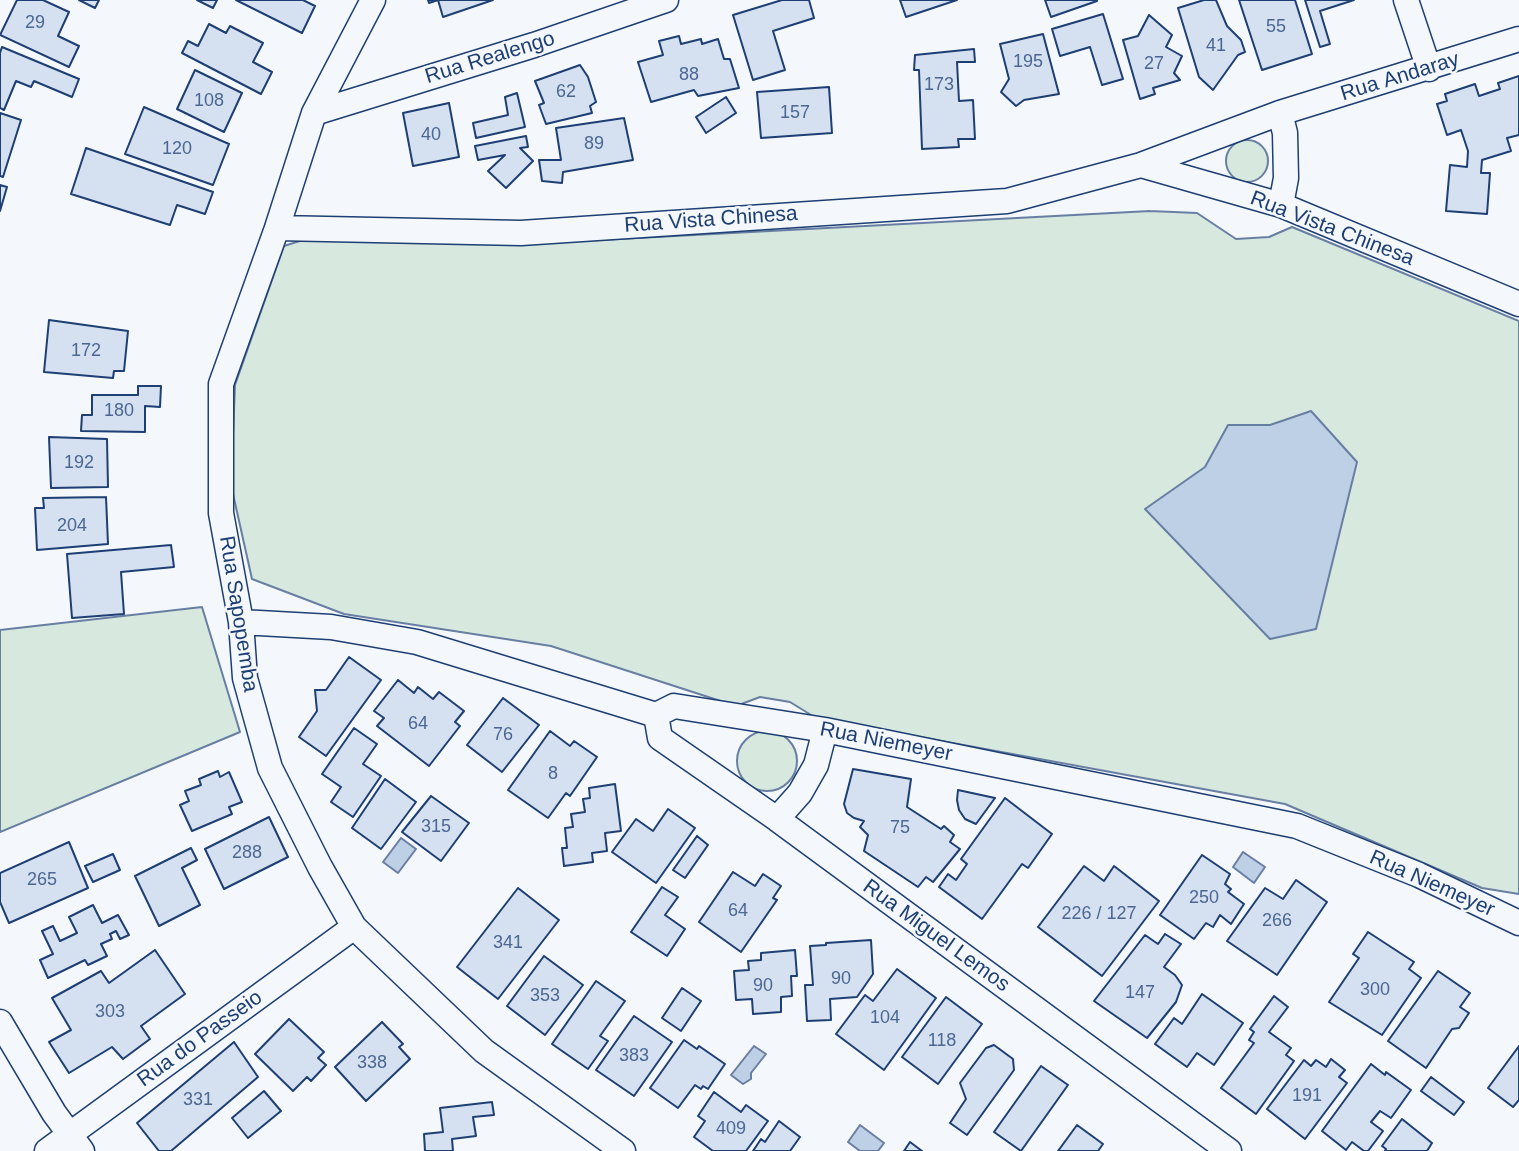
<!DOCTYPE html>
<html>
<head>
<meta charset="utf-8">
<style>
	body { margin:0 }
	canvas { display:block; background:#f4f7fb }
</style>
</head>
<body>
<canvas width="1519" height="1151"></canvas>
<script>
const ctx = document.querySelector('canvas').getContext('2d');
ctx.lineJoin = 'round';
function paint(path, color) { ctx.fillStyle = color; ctx.fill(path, 'evenodd'); }
const toPath = rows => new Path2D(rows.map(r => 'M' + r).join(''));
function stroke(path, color, width, dash) { ctx.strokeStyle = color; ctx.lineWidth = width; ctx.lineCap = dash ? 'butt' : 'round'; ctx.setLineDash(dash || []); ctx.stroke(path); }
function write(font, color, halo, rows, align = 'center') {
  ctx.font = font + ' Helvetica,sans-serif'; ctx.lineWidth = 5; ctx.setLineDash([]); ctx.textBaseline = 'middle'; ctx.strokeStyle = halo; ctx.fillStyle = color; for (const [text, x, y, turn = 0] of rows) {
    ctx.save(); ctx.translate(x, y); ctx.rotate((+turn || 0) * Math.PI / 180); ctx.textAlign = isNaN(turn) ? turn : align; if (halo) ctx.strokeText(text, 0, 0); ctx.fillText(text, 0, 0); ctx.restore();
  }
}
const green = toPath([
	'1226 161a21 21 0 1 1 42 0a21 21 0 1 1-42 0Z',
	[1150,211,1197,213,1236,239,1269,237,1292,227,1519,321,1519,894,1482,888,1285,804,816,718,790,702,760,697,736,706,551,646,344,614,252,579,231,485,235,385,284,246,306,239,523,244,1150,211],
	[202,607,240,732,0,832,0,630,202,607],
	'737 761a30 30 0 1 1 60 0a30 30 0 1 1-60 0Z'
]);
paint(green, '#d7e8df');
stroke(green, '#687fa3', 2);
const water = toPath([
	[1311,411,1357,462,1316,629,1270,639,1145,509,1205,467,1228,425,1270,425,1311,411],
	[401,838,416,849,398,873,383,862,401,838],
	[1243,852,1265,867,1254,883,1233,867,1243,852],
	[754,1046,766,1054,751,1073,751,1079,743,1084,731,1075,754,1046],
	[860,1125,884,1143,878,1151,860,1151,848,1142,860,1125]
]);
paint(water, '#bed0e5');
stroke(water, '#687fa3', 2);
const building = toPath([
	[17,0,43,0,69,12,58,36,79,46,69,67,0,35,17,0],
	[79,0,99,0,95,8,79,0],
	[197,0,217,0,213,8,197,0],
	[236,0,303,0,315,6,302,33,236,0],
	[428,0,493,0,443,17,438,0,429,3,428,0],
	[782,0,809,0,814,18,773,31,785,70,753,80,733,15,782,0],
	[900,0,957,0,906,17,900,0],
	[1045,0,1097,0,1097,1,1051,17,1045,0],
	[1204,0,1216,0,1227,26,1241,40,1245,52,1238,55,1213,90,1199,77,1178,8,1204,0],
	[1239,0,1295,0,1312,54,1262,70,1239,0],
	[1305,0,1354,0,1320,11,1330,44,1320,47,1305,0],
	[1103,14,1123,79,1102,85,1090,47,1060,56,1052,29,1103,14],
	[1149,15,1172,35,1166,47,1182,56,1174,73,1180,80,1153,88,1155,94,1140,99,1123,40,1138,36,1149,15],
	[209,24,226,33,230,26,263,43,253,62,272,72,261,94,182,53,188,41,198,46,209,24],
	[1043,34,1059,94,1024,100,1016,106,1001,92,1009,79,1000,44,1043,34],
	[679,36,681,44,701,39,702,44,718,39,724,59,730,59,739,88,698,96,694,90,651,102,638,62,663,55,659,41,679,36],
	[2,47,79,79,72,97,34,81,31,87,16,81,4,110,0,108,0,53,2,47],
	[974,49,975,62,957,62,959,101,973,100,975,139,958,139,959,147,922,149,919,70,914,70,915,55,974,49],
	[580,65,588,77,596,102,590,106,592,113,546,124,539,105,544,103,535,81,580,65],
	[195,70,242,93,224,132,177,109,195,70],
	[1519,76,1519,135,1507,138,1511,151,1482,160,1481,173,1490,173,1487,214,1446,211,1450,165,1467,167,1468,151,1461,130,1447,135,1437,104,1447,101,1445,94,1475,84,1479,96,1500,89,1498,83,1519,76],
	[829,87,832,133,761,138,757,92,829,87],
	[517,93,525,127,476,138,473,123,508,115,505,97,517,93],
	[726,97,736,113,706,133,696,117,726,97],
	[449,103,459,157,413,166,403,113,449,103],
	[144,107,229,144,213,185,125,154,144,107],
	[0,113,21,120,3,177,0,176,0,113],
	[624,118,633,160,563,172,562,183,542,181,539,160,561,160,556,128,624,118],
	[526,136,528,147,520,148,533,161,506,188,488,171,505,155,478,160,475,146,526,136],
	[86,148,213,192,205,214,177,205,170,225,71,194,86,148],
	[0,185,7,187,0,211,0,185],
	[49,320,128,331,124,371,114,371,113,378,44,372,49,320],
	[138,386,161,386,160,407,145,406,145,432,81,431,82,415,92,415,92,395,138,395,138,386],
	[49,437,107,439,108,487,51,488,49,437],
	[106,497,108,544,37,550,35,508,44,508,43,498,106,497],
	[171,545,174,567,121,572,124,614,72,618,67,554,171,545],
	[349,657,381,680,326,756,299,737,317,711,315,690,326,690,349,657],
	[398,680,414,693,418,687,433,699,439,692,464,711,455,722,460,726,429,766,377,726,384,718,374,711,398,680],
	[503,698,539,725,502,772,467,745,503,698],
	[354,728,377,744,363,764,381,776,353,817,331,802,341,787,322,774,354,728],
	[550,731,570,746,574,741,597,757,570,796,566,793,548,818,508,790,550,731],
	[853,769,911,779,907,807,941,829,944,826,954,835,950,842,960,849,933,882,926,877,918,887,864,851,868,835,860,827,864,821,854,818,847,813,844,804,853,769],
	[218,771,220,777,229,772,242,802,229,807,232,814,192,831,180,805,189,801,185,791,201,785,199,779,218,771],
	[385,779,416,802,381,849,352,828,385,779],
	[615,784,621,831,605,833,607,851,592,853,593,862,564,866,562,848,567,848,565,828,573,827,571,814,585,812,583,799,590,798,589,788,615,784],
	[958,790,995,798,976,824,965,819,959,810,957,800,958,790],
	[431,796,469,823,441,861,402,832,431,796],
	[1005,798,1052,834,1028,868,1022,864,982,919,939,887,948,874,956,880,967,864,961,859,1005,798],
	[668,809,695,828,656,883,612,852,636,819,653,831,668,809],
	[269,817,288,857,224,889,205,849,269,817],
	[697,836,708,845,685,878,673,870,697,836],
	[69,842,88,888,9,923,0,902,0,873,69,842],
	[191,848,197,860,182,868,200,905,159,926,135,876,191,848],
	[113,854,120,870,93,882,85,866,113,854],
	[1202,855,1230,874,1225,884,1231,889,1228,892,1244,904,1231,924,1220,915,1213,927,1206,923,1194,939,1160,915,1202,855],
	[1084,866,1104,881,1114,866,1159,901,1102,976,1038,927,1084,866],
	[733,872,755,886,763,874,781,886,773,898,777,900,741,952,699,922,733,872],
	[1296,880,1327,902,1277,975,1227,941,1265,888,1283,899,1296,880],
	[662,887,678,897,665,915,685,929,667,956,631,932,662,887],
	[518,888,559,920,498,999,457,967,518,888],
	[93,905,102,923,118,915,129,935,120,939,116,931,110,934,112,939,101,944,107,956,88,965,85,960,48,978,40,960,53,954,42,931,53,926,60,941,77,933,69,917,93,905],
	[1368,932,1414,962,1409,969,1421,978,1382,1035,1329,1002,1359,958,1353,954,1368,932],
	[1165,934,1181,944,1164,967,1175,975,1182,985,1176,1002,1147,1038,1094,1001,1145,935,1158,944,1165,934],
	[871,940,873,974,857,997,830,999,831,1020,807,1021,805,985,813,985,810,946,826,945,826,943,871,940],
	[155,950,185,994,141,1026,150,1039,123,1059,112,1047,69,1073,49,1042,71,1030,52,998,101,971,109,983,155,950],
	[795,950,797,976,791,976,792,996,781,997,781,1012,753,1014,752,999,736,1000,734,971,749,970,748,961,761,960,761,953,795,950],
	[544,956,583,985,545,1035,507,1006,544,956],
	[897,969,936,998,884,1070,836,1034,865,995,873,1001,897,969],
	[1438,971,1470,993,1460,1007,1469,1013,1459,1028,1452,1029,1426,1068,1388,1041,1438,971],
	[596,981,625,1001,600,1036,608,1041,588,1069,552,1044,596,981],
	[682,988,701,1001,681,1031,662,1018,682,988],
	[1202,994,1243,1023,1214,1065,1197,1053,1187,1067,1155,1044,1174,1018,1182,1024,1202,994],
	[1274,996,1288,1007,1269,1032,1291,1048,1286,1055,1294,1061,1256,1114,1221,1088,1254,1043,1249,1040,1254,1032,1250,1029,1274,996],
	[946,997,982,1024,938,1084,902,1057,946,997],
	[634,1016,672,1042,634,1096,596,1070,634,1016],
	[289,1019,324,1052,318,1058,326,1065,311,1081,307,1077,293,1091,255,1054,289,1019],
	[382,1022,403,1044,399,1047,410,1059,366,1101,335,1067,382,1022],
	[684,1040,697,1049,699,1046,725,1064,708,1089,703,1086,701,1089,695,1085,678,1108,650,1088,684,1040],
	[234,1042,258,1077,171,1151,159,1151,137,1123,234,1042],
	[994,1045,1013,1059,1014,1070,967,1135,950,1123,966,1099,960,1083,986,1048,994,1045],
	[1519,1046,1519,1100,1513,1107,1488,1088,1519,1046],
	[1331,1059,1345,1070,1339,1077,1347,1083,1305,1139,1267,1109,1304,1060,1311,1066,1316,1060,1326,1067,1331,1059],
	[1371,1064,1385,1075,1386,1072,1411,1090,1391,1118,1380,1111,1371,1122,1383,1131,1368,1151,1364,1151,1352,1142,1346,1150,1322,1131,1371,1064],
	[1041,1066,1068,1085,1021,1151,994,1132,1041,1066],
	[1431,1077,1464,1102,1454,1115,1421,1091,1431,1077],
	[264,1091,281,1111,248,1138,232,1118,264,1091],
	[714,1092,741,1112,746,1105,768,1121,746,1151,713,1151,694,1137,705,1121,698,1116,714,1092],
	[492,1102,494,1115,473,1117,476,1136,452,1139,453,1151,425,1151,424,1134,443,1132,440,1108,492,1102],
	[1402,1119,1432,1143,1427,1151,1385,1151,1386,1149,1382,1146,1402,1119],
	[779,1121,800,1137,790,1151,753,1151,761,1139,765,1142,779,1121],
	[1077,1125,1103,1144,1098,1151,1058,1151,1077,1125],
	[910,1142,922,1151,904,1151,910,1142]
]);
paint(building, '#d5e0f0');
stroke(building, '#1d3f73', 2);
const street = toPath([
	[373,0,314,113,277,228,221,384,221,513,241,622,245,678,270,768,320,867,354,927,484,1051,623,1151],
	[1406,0,1429,69],
	[314,113,534,45,666,0],
	[1280,113,1285,133,1286,178,1281,205],
	[1141,165,1281,205,1519,304],
	[277,228,521,233,1007,201,1141,165,1280,113,1519,39],
	[241,622,331,627,417,642,656,715,674,706,825,730,1297,826,1419,875,1519,923],
	[656,715,660,738,777,819,1229,1151],
	[777,819,800,793,816,765,825,730],
	[0,1022,54,1113,82,1151],
	[47,1151,354,927]
]);
stroke(street, '#1d3f73', 27);
stroke(street, '#f4f7fb', 24);
write('18px', '#4b6792', null, [
	["29",35,23],
	["55",1276,27],
	["41",1216,46],
	["195",1028,62],
	["27",1154,64],
	["88",689,75],
	["173",939,85],
	["62",566,92],
	["108",209,101],
	["157",795,113],
	["40",431,135],
	["89",594,144],
	["120",177,149],
	["172",86,351],
	["180",119,411],
	["192",79,463],
	["204",72,526],
	["64",418,724],
	["76",503,735],
	["8",553,774],
	["315",436,827],
	["75",900,828],
	["288",247,853],
	["265",42,880],
	["250",1204,898],
	["64",738,911],
	["226 / 127",1099,914],
	["266",1277,921],
	["341",508,943],
	["90",841,979],
	["90",763,986],
	["300",1375,990],
	["147",1140,993],
	["353",545,996],
	["303",110,1012],
	["104",885,1018],
	["118",942,1041],
	["383",634,1056],
	["338",372,1063],
	["191",1307,1096],
	["331",198,1100],
	["409",731,1129]
]);
write('21px', '#1d3f73', '#f4f7fb', [
	["Rua Realengo",490,58,-17],
	["Rua Andaray",1400,77,-17],
	["Rua Vista Chinesa",711,220,-4],
	["Rua Vista Chinesa",1332,229,21],
	["Rua Sapopemba",238,614,81],
	["Rua Niemeyer",886,742,11],
	["Rua Niemeyer",1432,884,24],
	["Rua Miguel Lemos",936,936,36],
	["Rua do Passeio",200,1039,-36]
]);
</script>
</body>
</html>
